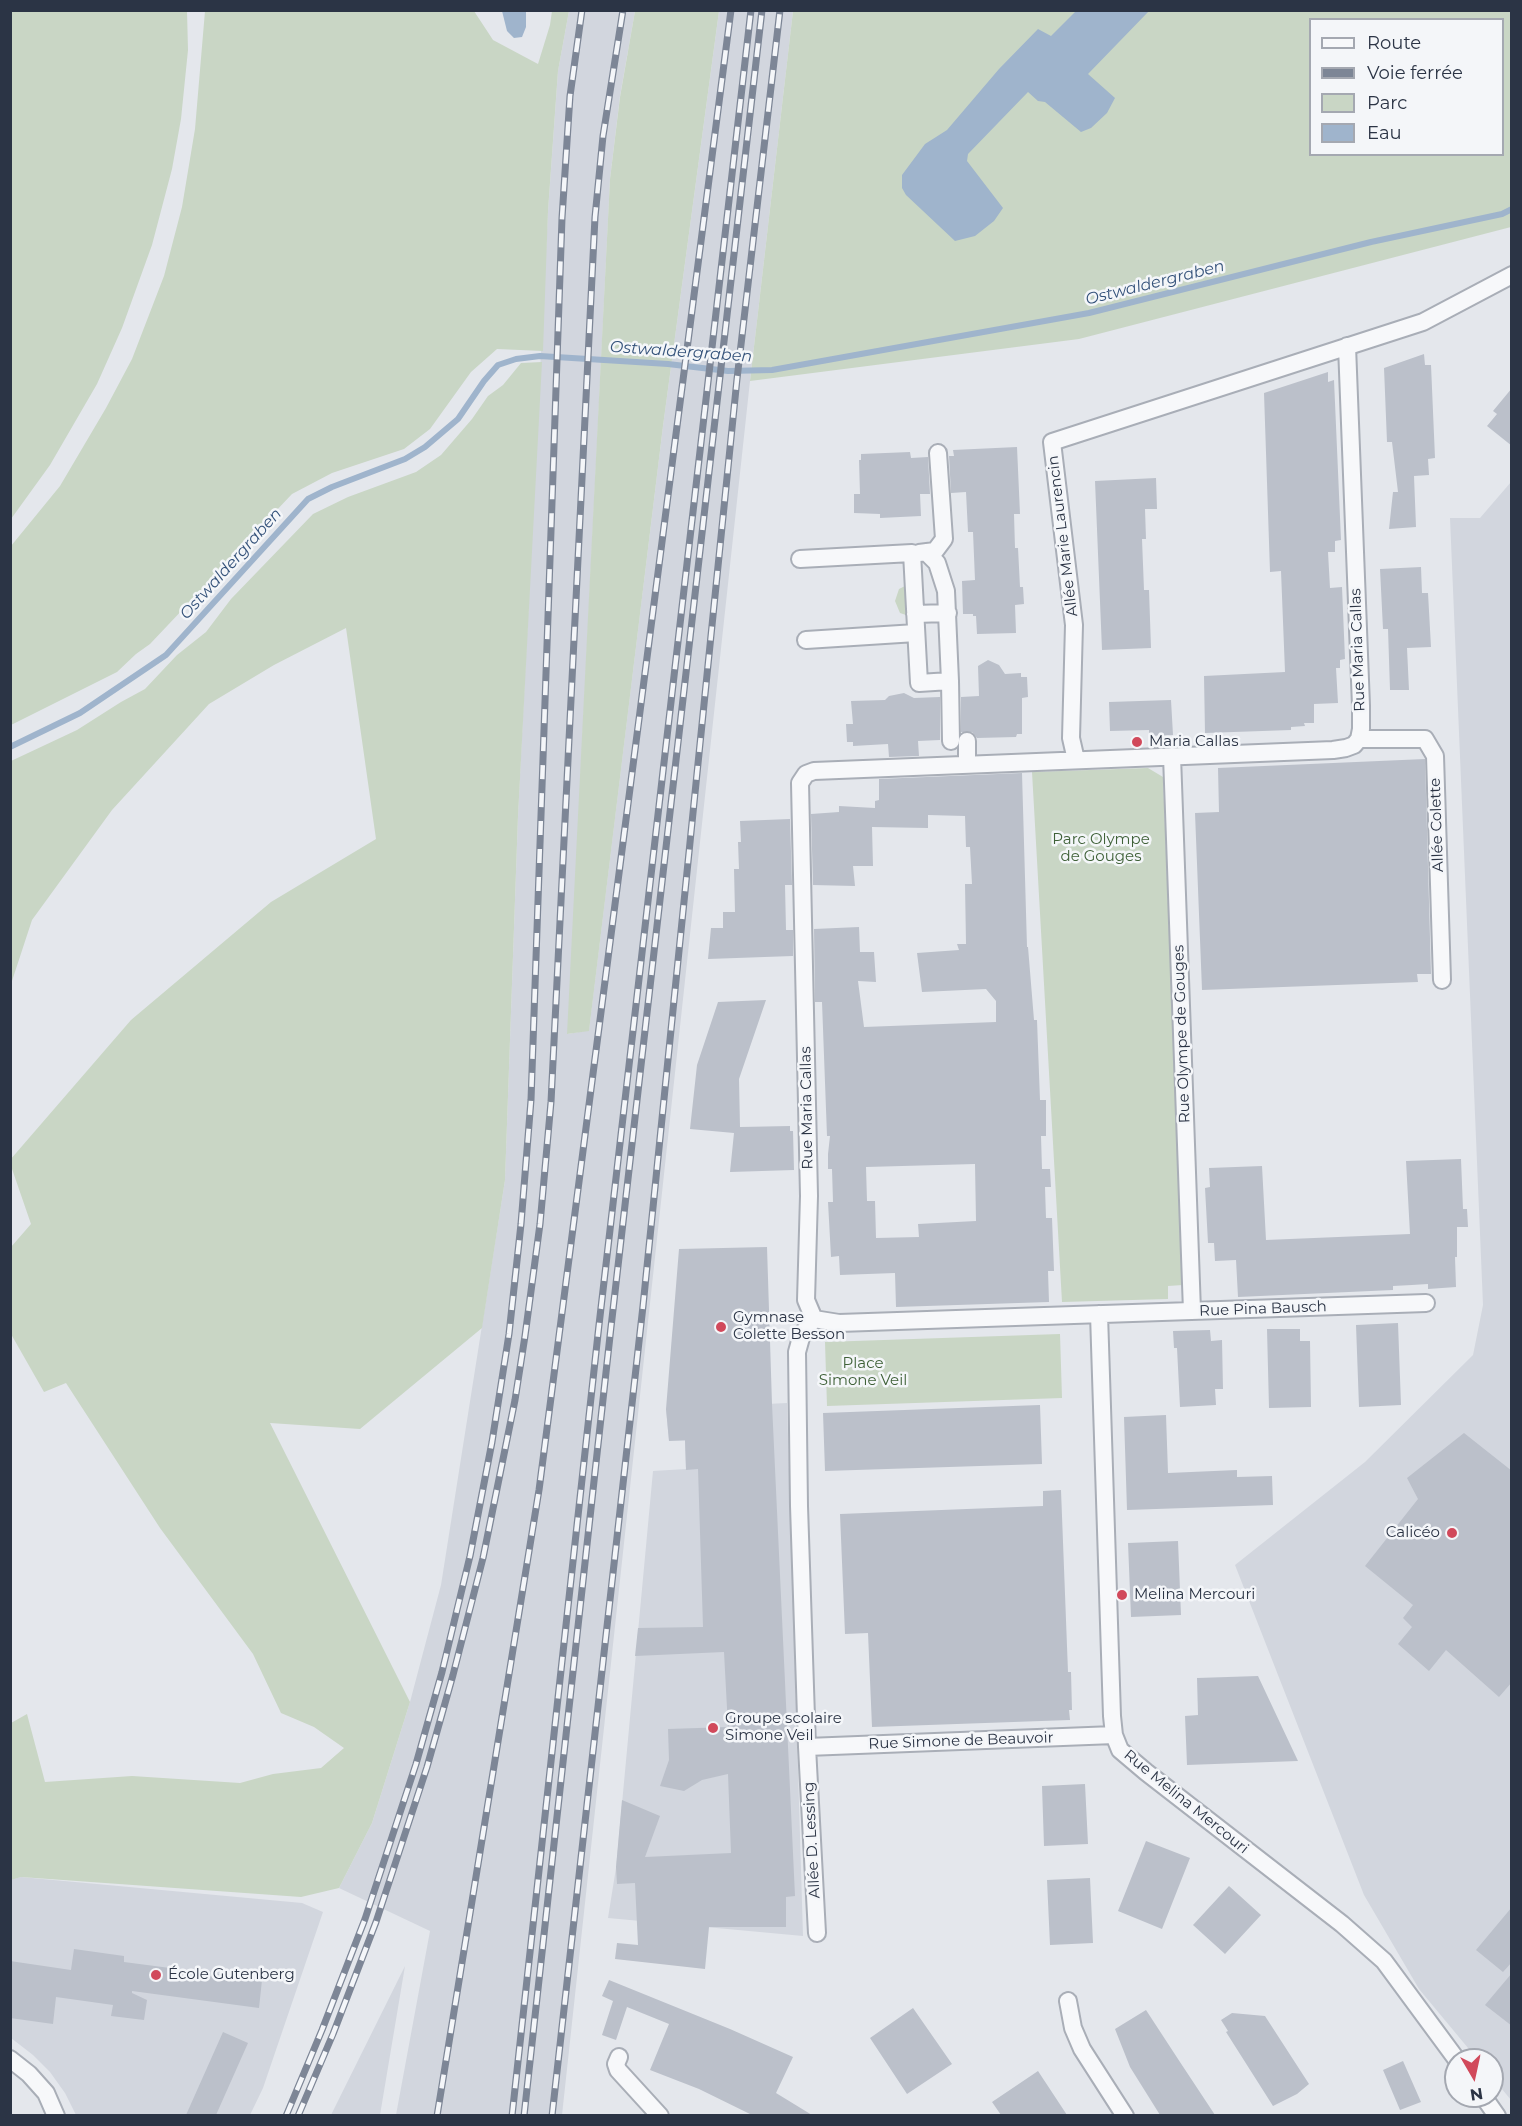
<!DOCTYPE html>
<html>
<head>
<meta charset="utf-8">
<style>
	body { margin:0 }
	#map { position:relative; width:1522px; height:2126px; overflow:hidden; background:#e4e7ec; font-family:Montserrat,sans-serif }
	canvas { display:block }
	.frame { position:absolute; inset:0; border:12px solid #2b3445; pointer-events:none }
	.legend { position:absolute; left:1309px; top:18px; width:195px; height:138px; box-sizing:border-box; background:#f4f6f9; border:2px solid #a4a8b1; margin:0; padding:8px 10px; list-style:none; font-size:18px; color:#2b3445 }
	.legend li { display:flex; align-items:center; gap:12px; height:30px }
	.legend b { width:30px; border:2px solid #a4a8b1 }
	.north { position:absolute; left:1444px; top:2048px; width:60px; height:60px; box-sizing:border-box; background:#f4f6f9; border:2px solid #a4a8b1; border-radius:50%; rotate:171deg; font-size:16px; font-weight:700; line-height:24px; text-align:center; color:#2b3445 }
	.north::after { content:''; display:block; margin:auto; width:21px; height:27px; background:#d1495b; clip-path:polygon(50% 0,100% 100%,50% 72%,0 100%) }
</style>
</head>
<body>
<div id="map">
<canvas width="1522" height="2126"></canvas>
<div class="frame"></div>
<ul class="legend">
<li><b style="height:8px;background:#f7f8fa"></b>Route</li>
<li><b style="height:8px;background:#7d8696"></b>Voie ferrée</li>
<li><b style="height:16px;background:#c9d6c5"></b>Parc</li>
<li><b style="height:16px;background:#9fb4cc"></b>Eau</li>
</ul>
<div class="north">N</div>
</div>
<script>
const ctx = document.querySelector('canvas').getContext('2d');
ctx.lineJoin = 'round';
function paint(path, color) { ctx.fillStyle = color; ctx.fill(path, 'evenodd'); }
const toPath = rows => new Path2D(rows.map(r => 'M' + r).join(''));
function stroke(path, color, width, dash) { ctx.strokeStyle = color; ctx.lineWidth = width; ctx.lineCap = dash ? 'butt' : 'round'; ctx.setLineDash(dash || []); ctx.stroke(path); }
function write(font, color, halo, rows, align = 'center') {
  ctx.font = font + ' Montserrat,sans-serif'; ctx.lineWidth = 5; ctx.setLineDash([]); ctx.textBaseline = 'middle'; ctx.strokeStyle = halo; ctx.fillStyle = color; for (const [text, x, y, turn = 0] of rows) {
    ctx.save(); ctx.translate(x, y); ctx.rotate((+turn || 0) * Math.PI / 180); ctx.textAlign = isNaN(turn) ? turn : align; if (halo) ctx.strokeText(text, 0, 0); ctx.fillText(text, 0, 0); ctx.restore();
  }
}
paint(toPath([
	[569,11,635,11,620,96,610,179,568,1034,589,1030,663,426,719,11,793,11,750,381,562,2115,396,2115,430,1931,339,1888,372,1823,410,1702,441,1585,505,1180,518,816,548,211,558,71],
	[1511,482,1511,2100,1492,2077,1492,2060,1478,2060,1419,1989,1364,1895,1235,1565,1365,1462,1473,1355,1483,1305,1450,518,1480,518],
	[787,1403,803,1936,608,1918,616,1868,653,1471,686,1469,685,1441,669,1441,666,1409],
	[21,1877,302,1903,323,1912,263,2088,250,2115,76,2115,65,2093,50,2072,33,2055,11,2038,10,1880],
	[405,1966,380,2115,331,2115]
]), '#d2d6de');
paint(toPath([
	[11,10,187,11,188,50,181,119,172,169,152,245,122,328,97,384,50,465,11,519],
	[205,11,474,11,493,40,538,64,550,25,552,11,569,11,558,71,548,211,543,351,497,349,471,372,430,429,404,449,332,473,292,494,150,644,136,654,117,672,11,725,11,546,60,486,106,408,132,359,164,276,182,207,195,129],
	[635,11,719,11,663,426,589,1031,567,1034,610,179,620,97],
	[793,11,1511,11,1511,227,1079,339,750,381],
	[1310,20,1502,20,1502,154,1310,154],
	[542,362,518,816,505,1180,482,1328,360,1429,270,1423,410,1702,372,1823,339,1888,301,1897,21,1877,11,1880,11,1723,27,1714,45,1782,132,1776,240,1783,273,1774,321,1768,344,1748,314,1727,281,1713,253,1654,160,1528,66,1383,44,1392,11,1334,11,1247,31,1224,11,1166,10,1160,131,1020,271,902,376,839,346,628,274,665,209,704,112,810,32,920,11,984,11,761,77,730,121,702,145,689,177,655,206,632,231,599,313,514,348,497,416,472,441,455,472,419,488,396,503,385,521,363],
	[911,583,912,617,900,613,895,601,899,589],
	[1148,768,1163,777,1183,1285,1168,1286,1168,1299,1062,1302,1032,772],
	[1060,1334,1062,1398,827,1406,825,1342]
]), '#c9d6c5');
paint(toPath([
	[502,11,526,11,526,27,522,37,514,38,507,31],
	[1076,11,1149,11,1088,74,1115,98,1107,113,1091,128,1081,132,1045,102,1038,101,1028,92,968,154,967,161,1003,208,994,221,975,236,955,241,906,195,902,188,902,175,925,144,947,130,999,69,1038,29,1051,36]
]), '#9fb4cc');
stroke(toPath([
	[10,747,80,713,166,655,308,499,332,487,405,459,425,447,458,419,484,381,498,365,516,359,540,356,668,364,728,371,772,370,1089,313,1371,242,1502,214,1512,209]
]), '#9fb4cc', 6);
paint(toPath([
	[1424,354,1425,365,1431,365,1435,458,1428,459,1429,475,1414,476,1416,527,1389,529,1393,492,1398,492,1392,442,1387,442,1384,368],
	[1328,372,1328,382,1334,380,1341,540,1335,541,1335,552,1328,552,1330,588,1342,587,1345,659,1340,660,1340,668,1336,668,1338,703,1314,704,1314,723,1304,723,1305,726,1291,727,1291,730,1205,733,1204,676,1285,672,1281,571,1270,572,1264,393],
	[1512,388,1512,446,1487,426,1497,414,1493,411],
	[1017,447,1020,514,1014,514,1015,548,1018,548,1020,587,1023,587,1024,604,1015,605,1016,633,977,634,976,616,973,616,973,614,963,614,962,581,975,580,973,532,968,532,966,492,951,493,949,456,954,456,953,450],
	[910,452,911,458,928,457,930,494,920,494,921,516,880,518,880,514,854,513,854,494,860,494,859,460,861,460,861,454],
	[1156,478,1157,509,1145,509,1146,539,1142,539,1144,590,1149,590,1151,648,1102,650,1095,481],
	[1421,567,1422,593,1428,593,1431,647,1407,648,1409,690,1390,690,1388,629,1383,629,1380,569],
	[988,660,999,665,1005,674,1021,673,1021,677,1027,677,1028,697,1022,698,1022,734,1017,734,1016,737,977,738,972,732,961,732,961,697,979,696,978,666],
	[904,693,914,698,940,697,940,740,918,741,919,756,889,757,888,744,853,746,853,742,847,742,846,724,853,724,851,701,885,700,889,696],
	[1171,700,1173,735,1149,736,1149,730,1110,731,1109,702],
	[1425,759,1431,974,1417,974,1418,982,1202,990,1195,813,1219,812,1218,768],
	[1022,773,1027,947,1028,947,1034,1020,1037,1020,1040,1100,1046,1100,1046,1136,1041,1136,1042,1169,1050,1169,1051,1187,1045,1187,1046,1218,1052,1218,1054,1271,1048,1271,1049,1302,896,1307,895,1273,840,1275,839,1256,831,1257,828,1202,833,1202,832,1169,828,1169,828,1154,830,1136,827,1136,822,1002,815,1002,814,929,859,927,860,952,874,952,876,982,858,981,864,1027,996,1022,996,1001,986,989,922,992,917,953,959,950,957,944,966,944,965,884,972,884,970,847,966,847,965,816,928,815,928,828,872,827,873,866,853,866,855,886,813,885,811,814,839,812,839,806,875,808,875,801,879,800,879,779],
	[975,1164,976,1221,918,1224,919,1237,876,1238,875,1201,867,1201,866,1167],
	[790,819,792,885,785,885,786,930,793,930,793,956,708,959,711,928,723,928,723,912,735,912,734,869,739,869,738,842,741,842,740,821],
	[766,1000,739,1079,740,1127,790,1126,790,1131,793,1131,794,1170,730,1172,734,1133,690,1129,697,1065,718,1002],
	[1461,1159,1463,1209,1467,1209,1468,1227,1457,1227,1457,1257,1455,1257,1456,1287,1428,1289,1428,1284,1412,1285,1393,1286,1393,1290,1238,1297,1236,1260,1215,1261,1214,1243,1208,1243,1205,1188,1210,1187,1209,1168,1262,1166,1266,1240,1410,1234,1406,1161],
	[767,1247,772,1404,795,1896,786,1897,786,1927,709,1927,705,1969,615,1959,617,1943,638,1945,635,1883,617,1884,616,1867,622,1800,660,1816,645,1857,731,1853,728,1774,702,1780,684,1791,660,1786,669,1760,668,1729,728,1727,724,1652,635,1656,638,1628,703,1627,698,1469,686,1470,685,1440,669,1441,666,1409,679,1249],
	[1398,1323,1401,1405,1359,1407,1356,1325],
	[1267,1329,1300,1329,1300,1341,1310,1341,1311,1407,1269,1408],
	[1210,1330,1211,1341,1222,1340,1223,1389,1215,1389,1216,1405,1180,1407,1177,1348,1174,1348,1173,1331],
	[1040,1405,1042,1464,825,1471,823,1413],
	[1166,1415,1168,1473,1237,1470,1237,1477,1272,1476,1273,1505,1127,1510,1124,1417],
	[1464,1433,1512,1471,1512,1682,1499,1697,1446,1650,1429,1671,1398,1644,1412,1627,1403,1618,1413,1605,1365,1566,1418,1499,1407,1478],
	[1061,1490,1068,1672,1071,1672,1072,1710,1069,1710,1070,1720,872,1727,868,1633,845,1634,840,1514,1043,1506,1043,1491],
	[1178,1541,1181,1615,1131,1617,1128,1543],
	[1258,1676,1298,1761,1187,1765,1185,1716,1198,1715,1197,1678],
	[1085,1784,1088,1844,1044,1846,1042,1786],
	[1146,1841,1190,1858,1162,1929,1118,1911],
	[1090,1878,1093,1943,1050,1945,1047,1880],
	[1229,1886,1261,1915,1225,1954,1193,1925],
	[1512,1907,1512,1962,1503,1972,1476,1950],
	[74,1949,124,1956,124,1962,262,1980,259,2008,132,1991,132,1993,147,2000,144,2020,111,2016,113,2005,56,1997,53,2024,10,2018,10,1961,71,1970],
	[1512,1973,1512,2026,1485,2005],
	[609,1980,730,2029,793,2057,776,2093,812,2115,752,2115,699,2089,650,2070,669,2024,627,2007,616,2040,602,2035,613,2001,602,1996],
	[913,2008,952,2064,907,2094,870,2038],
	[1146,2010,1178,2059,1215,2115,1160,2115,1130,2067,1115,2029],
	[1232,2013,1265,2016,1309,2084,1297,2094,1273,2106,1226,2032,1228,2031,1221,2020],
	[223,2032,248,2043,216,2115,186,2115],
	[1403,2061,1421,2102,1400,2110,1383,2070],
	[1038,2071,1067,2115,1001,2115,992,2102]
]), '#bbc0ca');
const street = toPath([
	[1347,346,1361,706,1361,729,1359,739,1354,745,1346,748,1333,750,814,771,806,774,800,783,809,1196,806,1300,814,1319,839,1323,1426,1303],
	[919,553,935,551,944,539,938,453],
	[800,559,912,553,919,683,950,681,946,591,937,563,926,552],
	[915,614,948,613],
	[806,640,916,633],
	[950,681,951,741],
	[1359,739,1425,739,1435,756,1442,980],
	[967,741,967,764],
	[1172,756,1192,1311],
	[1076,760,1071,738,1074,625,1052,442,1423,322,1512,275],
	[1099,1314,1112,1716,1114,1735,1120,1750,1146,1772,1342,1924,1384,1961,1457,2060],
	[814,1319,802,1334,797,1352,799,1506,807,1747,817,1933],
	[807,1747,1114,1735],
	[1068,2001,1073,2028,1082,2049,1125,2116],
	[619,2057,616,2064,618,2070,660,2116],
	[10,2059,29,2074,46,2093,56,2116],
	[1483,2096,1497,2116]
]);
stroke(street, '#a9aeb7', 20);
stroke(street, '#f7f8fa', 16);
const rail = toPath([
	[286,2116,322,2030,365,1919,416,1764,442,1672,470,1556,492,1442,509,1334,521,1224,531,1100,562,218,570,96,582,10],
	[298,2116,333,2034,376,1922,427,1767,453,1675,483,1558,515,1400,525,1336,540,1224,551,1102,595,217,603,136,623,10],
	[437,2116,539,1490,731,10],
	[512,2116,599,1325,751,10],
	[524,2116,611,1327,762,10],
	[552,2116,643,1306,737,379,780,10]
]);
stroke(rail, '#7d8696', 7);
stroke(rail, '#f4f6f9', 4.5, [14]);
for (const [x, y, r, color] of [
	[1137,742,6,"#d1495b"],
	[721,1327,6,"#d1495b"],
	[1452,1533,6,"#d1495b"],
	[1122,1595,6,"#d1495b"],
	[713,1728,6,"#d1495b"],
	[156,1975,6,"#d1495b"]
]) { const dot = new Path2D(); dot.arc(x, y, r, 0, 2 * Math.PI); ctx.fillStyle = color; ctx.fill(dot); stroke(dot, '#f4f6f9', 2); }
write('15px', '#2b3445', '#f4f6f9', [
	["Allée Marie Laurencin",1063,536,-97],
	["Rue Maria Callas",1358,650,-92],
	["Allée Colette",1437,825,-92],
	["Rue Olympe de Gouges",1182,1034,-92],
	["Rue Maria Callas",807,1108,-91],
	["Rue Pina Bausch",1263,1309,-2],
	["Rue Simone de Beauvoir",961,1741,-2],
	["Rue Melina Mercouri",1186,1802,39],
	["Allée D. Lessing",812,1840,-93]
]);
write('15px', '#2b3445', '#f4f6f9', [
	["Maria Callas",1149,742],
	["Gymnase",733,1318],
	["Colette Besson",733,1335],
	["Calicéo",1440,1533,"right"],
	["Melina Mercouri",1134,1595],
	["Groupe scolaire",725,1719],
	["Simone Veil",725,1736],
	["École Gutenberg",168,1975]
], 'left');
write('15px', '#3f6138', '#f4f6f9', [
	["Parc Olympe",1101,840],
	["de Gouges",1101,857],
	["Place",863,1364],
	["Simone Veil",863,1381]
]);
write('italic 16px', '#34527a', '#f4f6f9', [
	["Ostwaldergraben",1155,283,-14],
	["Ostwaldergraben",681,352,4],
	["Ostwaldergraben",231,564,-48]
]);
</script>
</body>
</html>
